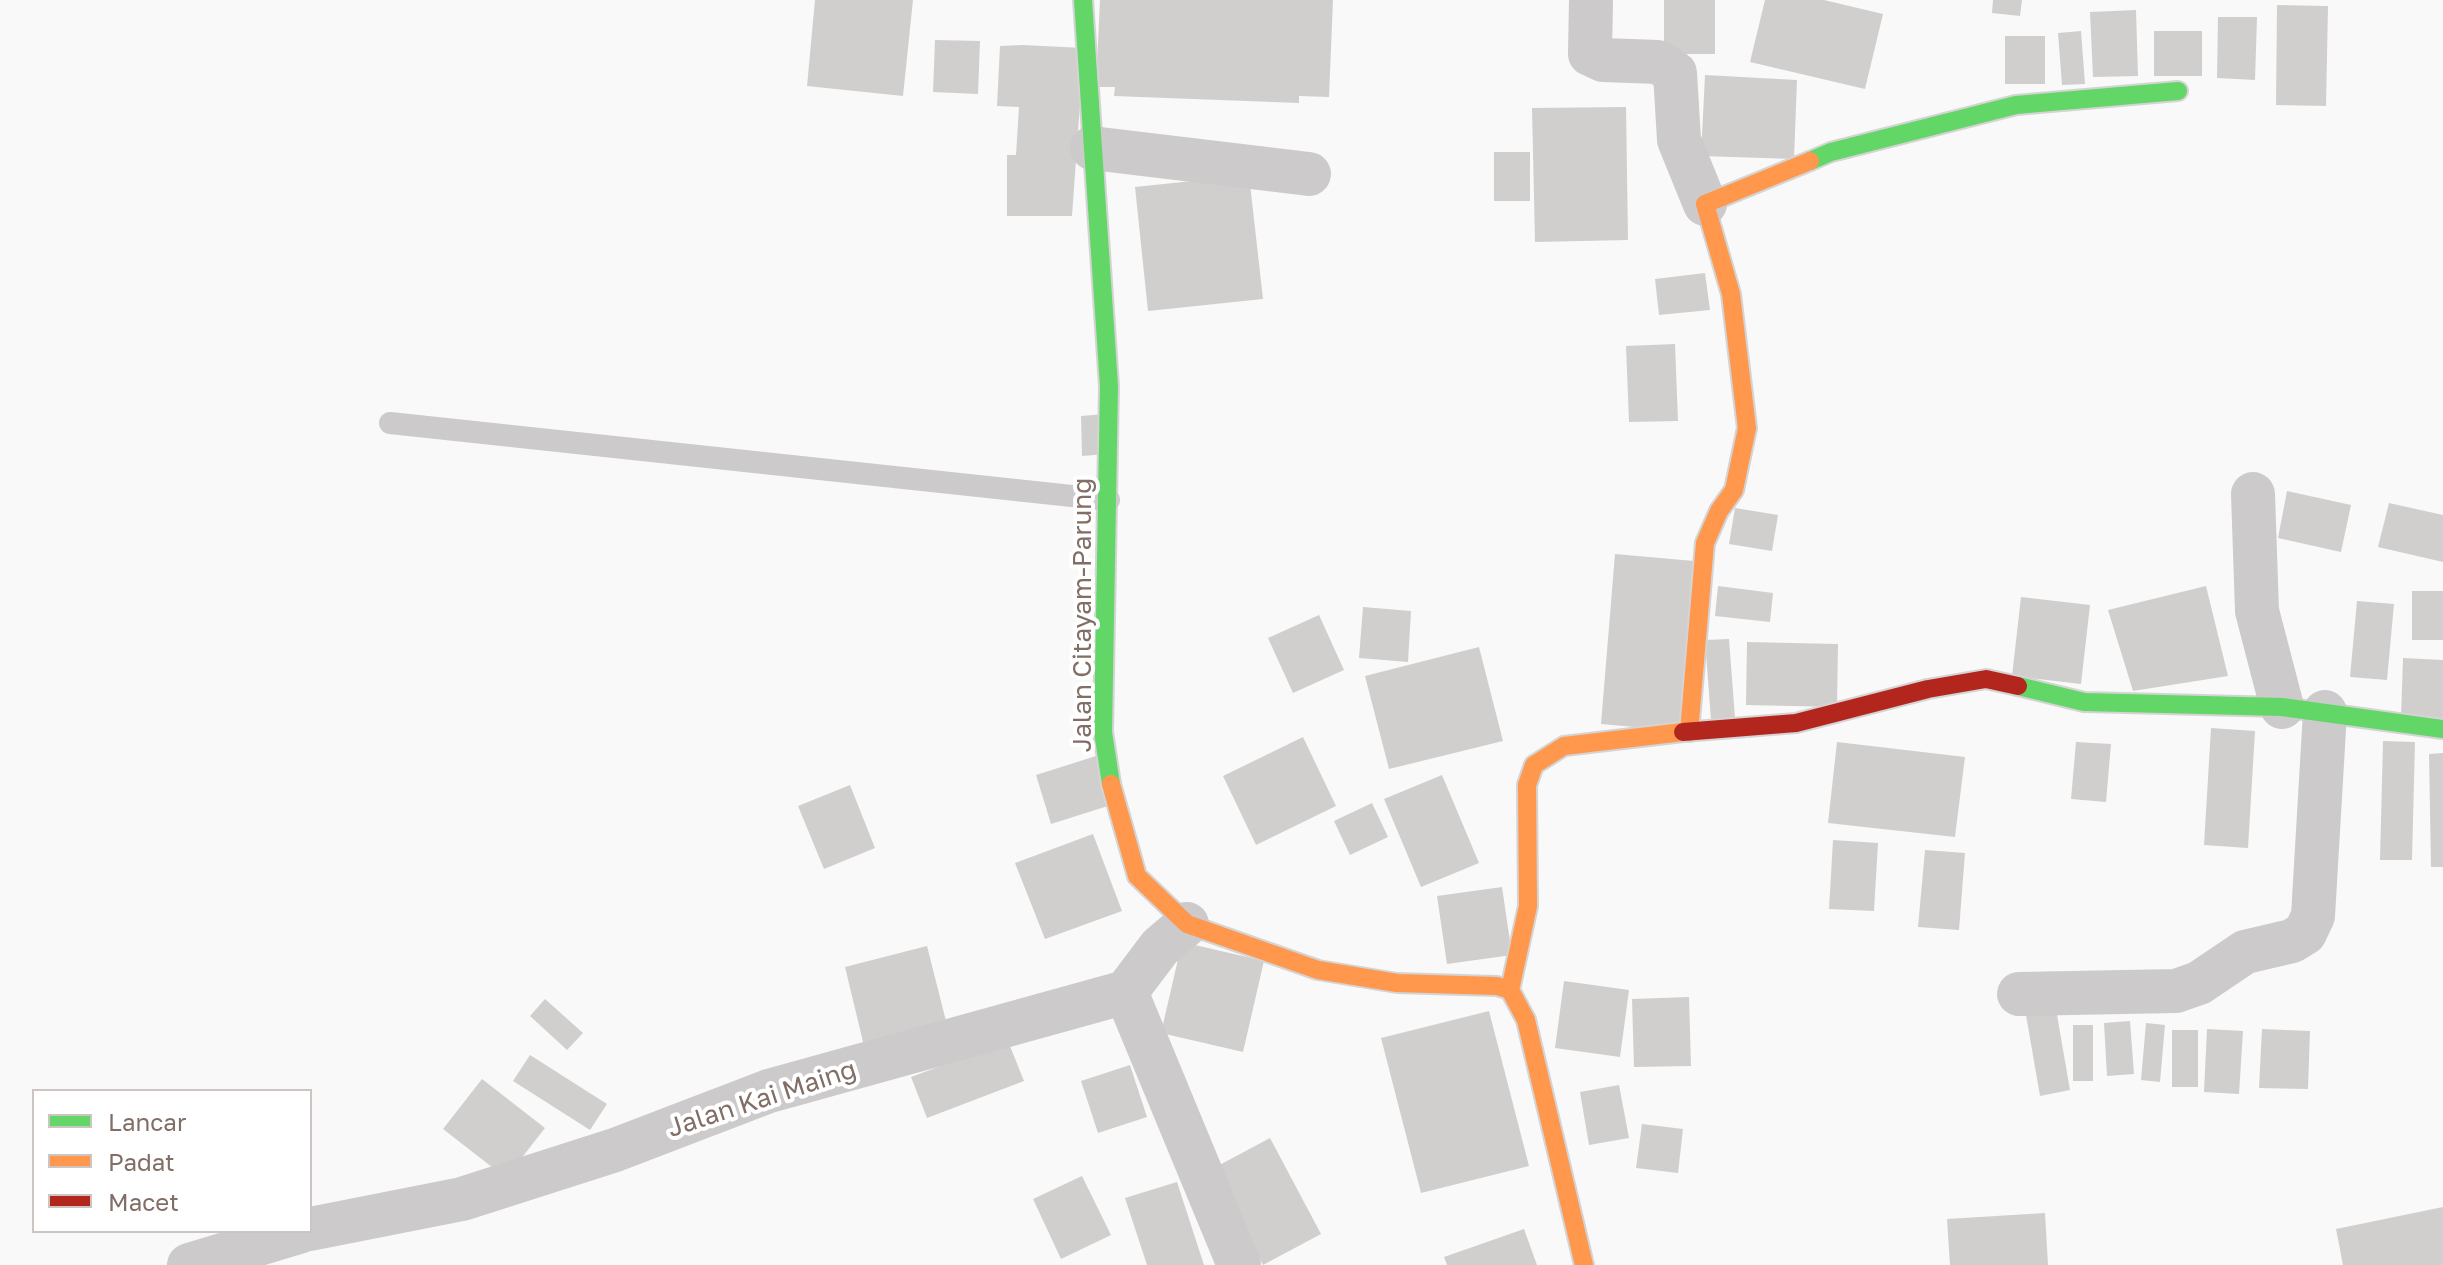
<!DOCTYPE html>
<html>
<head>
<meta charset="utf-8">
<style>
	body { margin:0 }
	#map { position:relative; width:2443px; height:1265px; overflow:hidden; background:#f9f9f9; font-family:"Golos Text",sans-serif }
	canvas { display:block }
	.legend { position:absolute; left:32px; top:1089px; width:280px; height:144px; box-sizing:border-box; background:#fff; border:2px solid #cdc5c2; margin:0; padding:10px 14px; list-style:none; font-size:24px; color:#816e66 }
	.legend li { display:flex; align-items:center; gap:16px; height:40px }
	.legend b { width:40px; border:2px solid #cdc5c2 }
</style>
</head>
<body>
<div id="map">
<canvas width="2443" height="1265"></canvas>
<ul class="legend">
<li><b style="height:10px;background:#63d668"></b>Lancar</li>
<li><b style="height:10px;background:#ff974d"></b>Padat</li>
<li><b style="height:10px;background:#b3261e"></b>Macet</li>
</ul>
</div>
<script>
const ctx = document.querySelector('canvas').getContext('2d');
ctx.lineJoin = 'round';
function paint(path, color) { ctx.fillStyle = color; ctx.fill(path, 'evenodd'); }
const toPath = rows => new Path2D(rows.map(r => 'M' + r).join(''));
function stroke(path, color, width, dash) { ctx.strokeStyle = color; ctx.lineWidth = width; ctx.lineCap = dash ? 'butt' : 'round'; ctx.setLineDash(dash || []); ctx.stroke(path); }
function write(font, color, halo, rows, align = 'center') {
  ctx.font = font + ' "Golos Text",sans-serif'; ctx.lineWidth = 8; ctx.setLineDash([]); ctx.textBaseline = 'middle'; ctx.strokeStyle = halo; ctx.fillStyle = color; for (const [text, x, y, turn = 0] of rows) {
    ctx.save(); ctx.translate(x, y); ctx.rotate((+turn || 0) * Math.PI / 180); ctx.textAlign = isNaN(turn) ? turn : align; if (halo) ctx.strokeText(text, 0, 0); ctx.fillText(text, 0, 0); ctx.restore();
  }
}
paint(toPath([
	[815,0,913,0,903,96,807,86],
	[1100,0,1333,0,1329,97,1299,96,1299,103,1114,96,1115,87,1096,87],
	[1664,0,1715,0,1715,54,1664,54],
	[1765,0,1824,0,1883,14,1865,89,1750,62],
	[1993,0,2022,0,2020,16,1992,13],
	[2277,5,2328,6,2326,106,2276,105],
	[2136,10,2138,76,2093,77,2090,12],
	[2218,17,2257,17,2255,80,2217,78],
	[2081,31,2085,84,2062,85,2058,33],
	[2154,31,2202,31,2202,76,2154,76],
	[2005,36,2045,36,2045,84,2005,84],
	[935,40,980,41,978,94,933,92],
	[1022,45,1084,48,1072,216,1007,216,1007,155,1016,155,1019,107,997,106,1000,46],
	[1705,75,1797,80,1794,159,1701,156],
	[1626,107,1628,240,1535,242,1532,108],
	[1494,152,1530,152,1530,201,1494,201],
	[1249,175,1263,299,1148,311,1135,187],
	[1705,273,1710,310,1659,315,1655,279],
	[1675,344,1678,421,1629,422,1626,346],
	[1104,414,1107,454,1082,456,1081,416],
	[2287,491,2351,505,2341,552,2278,538],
	[2389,503,2443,515,2443,562,2378,547],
	[1735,508,1778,515,1772,551,1729,544],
	[1615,554,1694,561,1679,731,1601,724],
	[1718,586,1773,593,1770,622,1715,616],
	[2206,586,2228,676,2133,691,2108,610],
	[2412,591,2443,591,2443,640,2412,640],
	[2021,597,2090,605,2081,684,2012,676],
	[2357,601,2394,604,2387,680,2350,677],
	[1363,607,1411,611,1408,662,1359,658],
	[1319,615,1344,670,1293,693,1268,638],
	[1729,639,1735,718,1711,720,1705,640],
	[1747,642,1838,644,1837,707,1746,705],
	[1479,647,1503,741,1389,769,1365,676],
	[2403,658,2443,660,2443,719,2401,718],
	[2211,728,2255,731,2248,848,2204,845],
	[1303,737,1336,806,1256,845,1223,776],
	[2383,741,2415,742,2412,860,2380,860],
	[1837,742,1965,757,1955,837,1828,823],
	[2076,742,2111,744,2106,802,2071,799],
	[2443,753,2443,867,2431,867,2429,754],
	[1096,756,1111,805,1051,824,1036,775],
	[1442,775,1479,863,1421,887,1384,799],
	[850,785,875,848,824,869,798,806],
	[1372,803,1388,837,1350,855,1334,821],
	[1093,834,1122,911,1045,939,1015,863],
	[1833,840,1878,843,1874,911,1829,909],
	[1925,850,1965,853,1959,930,1918,927],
	[1502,887,1512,955,1447,964,1437,896],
	[1182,942,1264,961,1243,1052,1161,1033],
	[927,946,947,1025,864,1046,845,967],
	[1564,981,1629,990,1620,1057,1555,1048],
	[1689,997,1691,1066,1634,1067,1632,999],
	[545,999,583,1033,567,1050,530,1016],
	[2056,1009,2070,1090,2040,1096,2026,1015],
	[1489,1011,1529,1166,1421,1193,1381,1038],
	[2130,1021,2134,1074,2107,1076,2104,1023],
	[2146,1023,2165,1025,2160,1082,2141,1080],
	[2073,1025,2093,1025,2093,1081,2073,1081],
	[2207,1029,2243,1031,2239,1094,2204,1092],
	[2262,1029,2310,1031,2308,1089,2259,1088],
	[2172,1030,2198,1030,2198,1087,2172,1087],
	[1008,1041,1024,1081,927,1118,911,1077],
	[530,1055,607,1104,590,1130,513,1081],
	[1130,1065,1147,1117,1098,1133,1081,1081],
	[482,1079,545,1128,506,1178,443,1129],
	[1619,1085,1629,1138,1589,1145,1580,1092],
	[1642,1124,1683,1129,1678,1173,1636,1168],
	[1270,1138,1321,1234,1263,1265,1212,1169],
	[1082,1176,1111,1235,1061,1259,1033,1199],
	[1177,1182,1204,1265,1147,1265,1125,1198],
	[2443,1207,2443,1265,2343,1265,2336,1229],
	[2045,1213,2048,1265,1950,1265,1947,1219],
	[1524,1229,1537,1265,1447,1265,1444,1257]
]), '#d1cfce');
const fast = toPath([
	[1083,0,1109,386,1103,732,1111,784],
	[1810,161,1831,152,2016,105,2178,91],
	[2018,686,2084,702,2282,707,2443,729]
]);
const slow = toPath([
	[1689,732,1705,543,1719,511,1734,490,1747,428,1731,294,1705,204,1810,161],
	[1111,784,1137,876,1187,924,1318,970,1397,983,1497,986,1510,990,1526,1020,1584,1265],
	[1510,990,1528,906,1527,785,1534,765,1564,746,1683,732]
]);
const jam = toPath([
	[1683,732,1796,723,1928,689,1986,679,2018,686]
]);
stroke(fast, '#d5d4d4', 22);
stroke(slow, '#d5d4d4', 22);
stroke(jam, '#d5d4d4', 22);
stroke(toPath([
	[390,423,1109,500]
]), '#cccaca', 22);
stroke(toPath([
	[1591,0,1590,54,1603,60,1658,62,1675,73,1679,140,1705,204],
	[1092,148,1309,174],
	[2253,494,2257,611,2282,707],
	[1126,992,1239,1265],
	[2019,994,2176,991,2199,983,2245,952,2292,941,2305,933,2313,916,2325,712],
	[310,1229,462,1199,615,1150,769,1091,1126,992,1160,947,1187,924],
	[189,1265,302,1231]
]), '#cccaca', 44);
stroke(fast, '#63d668', 18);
stroke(slow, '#ff974d', 18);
stroke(jam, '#b3261e', 18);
write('26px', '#816e66', '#fff', [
	["Jalan Citayam-Parung",1083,615,-90],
	["Jalan Kai Maing",762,1099,-18]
]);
</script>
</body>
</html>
